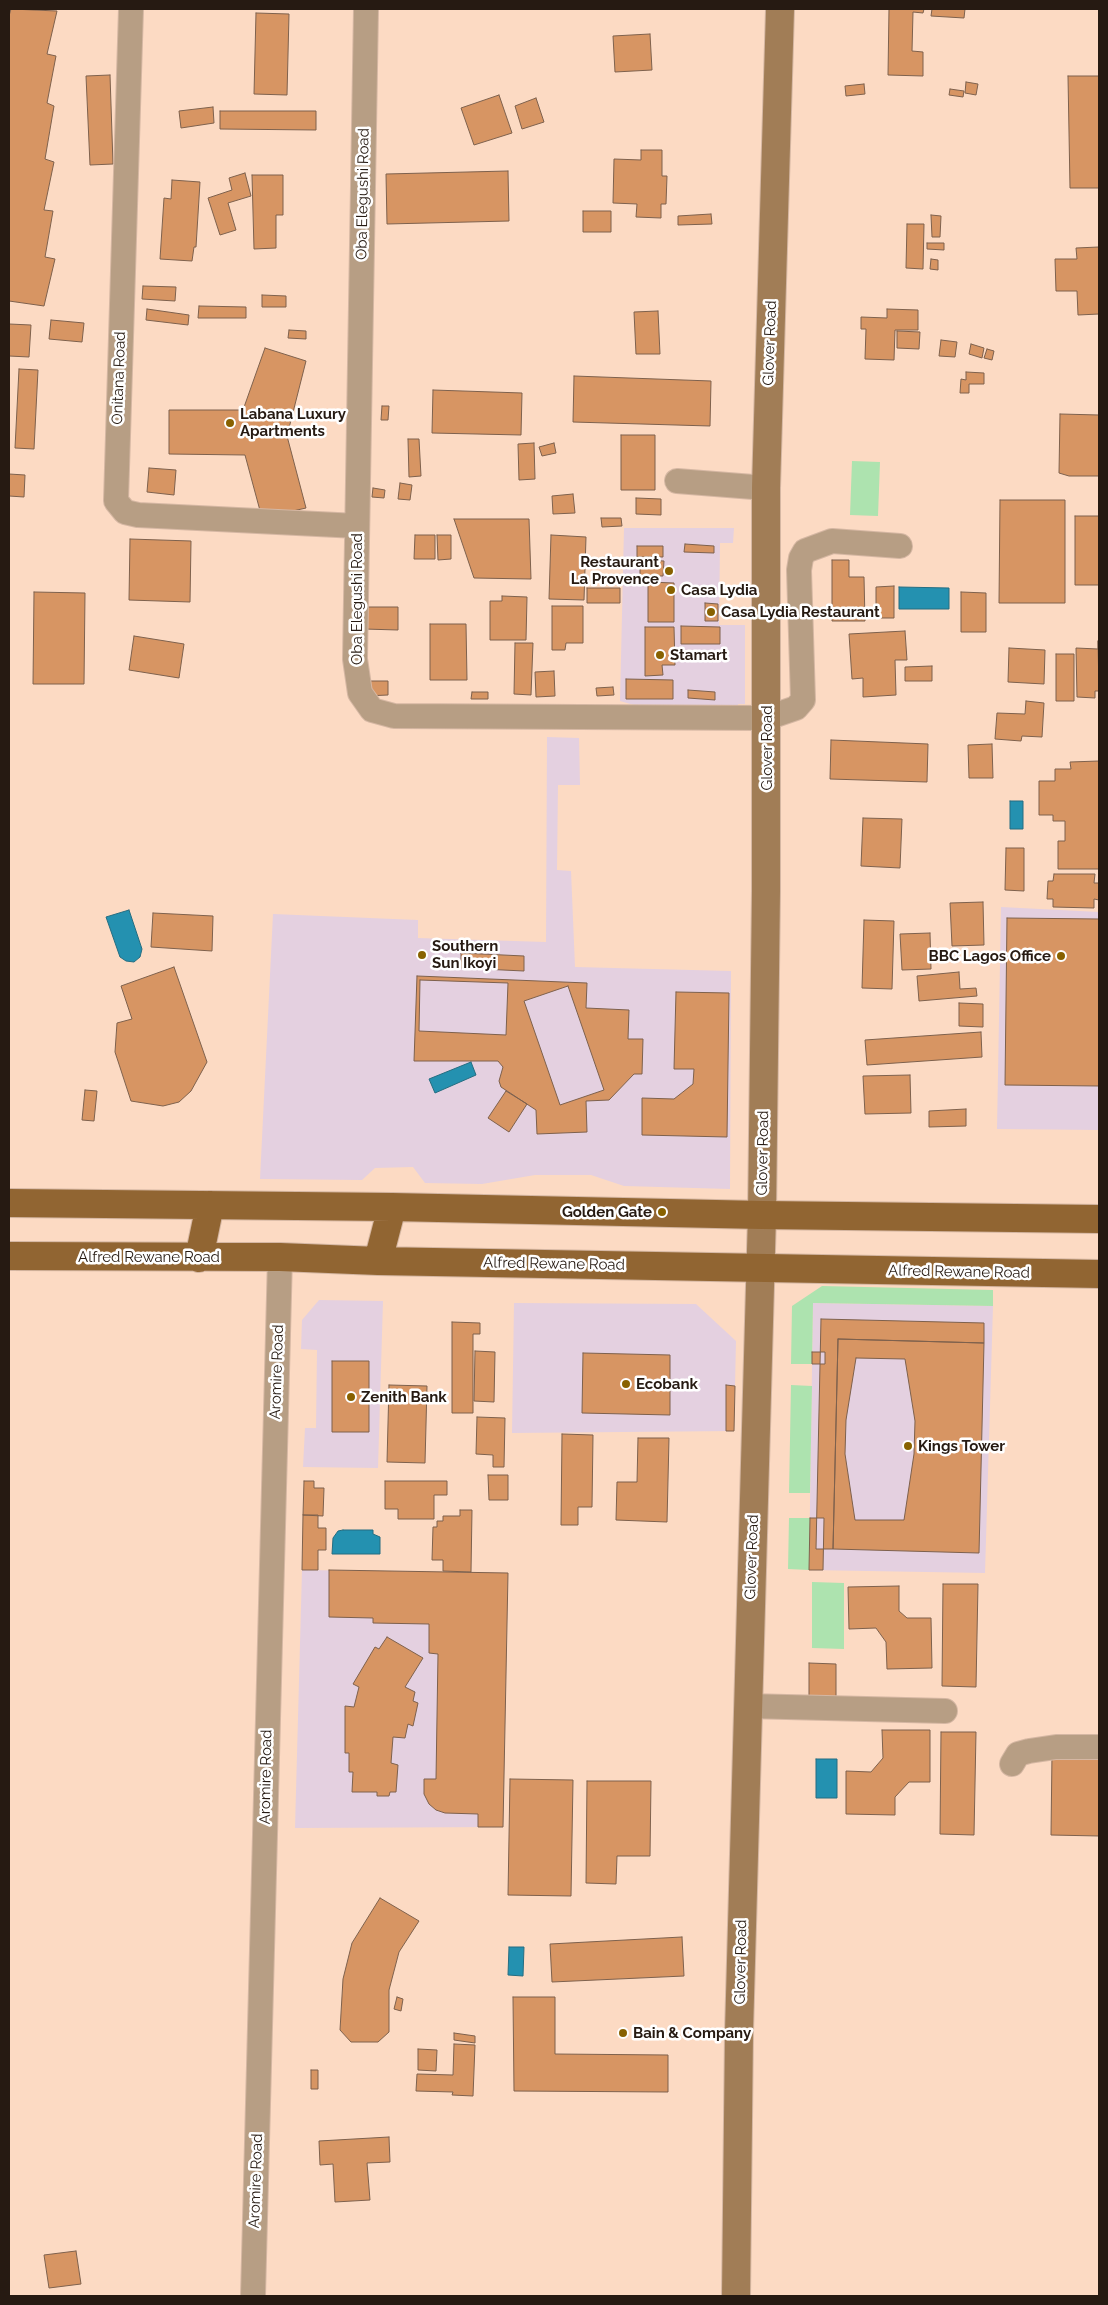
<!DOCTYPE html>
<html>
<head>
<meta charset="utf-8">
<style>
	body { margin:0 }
	#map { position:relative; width:1108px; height:2305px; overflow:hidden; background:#fcdac3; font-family:Raleway,sans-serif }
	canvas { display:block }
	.frame { position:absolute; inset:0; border:10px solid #261a12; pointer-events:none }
</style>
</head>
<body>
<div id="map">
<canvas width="1108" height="2305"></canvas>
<div class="frame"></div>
</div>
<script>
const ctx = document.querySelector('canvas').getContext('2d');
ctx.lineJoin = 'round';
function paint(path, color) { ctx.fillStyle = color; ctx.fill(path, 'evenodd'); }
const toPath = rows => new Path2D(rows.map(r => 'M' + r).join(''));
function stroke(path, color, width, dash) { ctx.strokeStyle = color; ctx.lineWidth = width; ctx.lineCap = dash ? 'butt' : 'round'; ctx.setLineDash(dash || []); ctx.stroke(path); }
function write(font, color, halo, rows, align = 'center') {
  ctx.font = font + ' Raleway,sans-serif'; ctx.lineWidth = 5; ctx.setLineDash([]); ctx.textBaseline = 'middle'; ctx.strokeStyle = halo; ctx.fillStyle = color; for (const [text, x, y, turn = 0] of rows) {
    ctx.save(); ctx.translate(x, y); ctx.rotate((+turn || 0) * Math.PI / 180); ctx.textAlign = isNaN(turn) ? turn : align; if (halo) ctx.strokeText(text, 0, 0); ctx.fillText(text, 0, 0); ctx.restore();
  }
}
paint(toPath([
	[624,528,734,528,733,543,720,543,719,625,745,625,745,704,738,704,738,714,635,711,634,705,620,701],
	[547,737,579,738,580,785,558,785,557,870,571,871,575,967,731,971,730,1189,624,1186,591,1175,535,1175,482,1184,425,1183,413,1167,375,1168,362,1180,260,1179,273,914,418,920,418,938,546,942],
	[1001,907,1099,912,1099,1130,997,1129],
	[319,1300,383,1301,378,1468,303,1467,305,1428,316,1428,317,1350,301,1349,302,1320],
	[514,1303,696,1304,736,1341,734,1431,512,1433],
	[813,1303,993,1306,985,1573,809,1570],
	[302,1570,508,1573,503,1827,295,1828]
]), '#e4d0e0');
paint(toPath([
	[852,461,880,462,878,516,850,515],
	[822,1286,993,1290,993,1306,813,1303,812,1364,791,1364,792,1306],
	[791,1385,812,1386,810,1493,789,1493],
	[789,1518,810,1518,809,1570,788,1569],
	[812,1582,844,1583,844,1649,812,1648]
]), '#ade3af');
const water = toPath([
	[899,587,949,588,949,609,899,609,899,587],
	[1010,801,1023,801,1023,829,1010,829,1010,801],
	[129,910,142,949,140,957,134,962,126,961,120,957,106,917,129,910],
	[471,1062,476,1075,435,1093,429,1079,471,1062],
	[343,1530,373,1530,373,1534,380,1537,380,1554,332,1554,333,1538,338,1531,343,1530],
	[816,1759,837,1759,837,1798,816,1798,816,1759],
	[509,1947,524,1947,523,1976,508,1975,509,1947]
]);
paint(water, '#2491b0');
stroke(water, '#256d81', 1);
const building = toPath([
	[11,9,57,11,47,54,56,56,47,103,54,106,45,159,54,162,44,210,53,211,45,257,55,259,44,306,9,301,9,16,11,9],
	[889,9,924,9,923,13,913,12,912,51,923,52,923,76,888,75,889,9],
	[932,9,965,9,964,18,931,16,932,9],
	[256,13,289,14,287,95,254,94,256,13],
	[650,34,652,70,615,72,613,36,650,34],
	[110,75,113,164,90,165,86,76,110,75],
	[1068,76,1099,76,1099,188,1070,188,1068,76],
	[966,82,978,84,976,95,965,93,966,82],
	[864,84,865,94,846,96,845,86,864,84],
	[950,89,964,91,963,97,949,95,950,89],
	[499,95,512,133,474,145,461,108,499,95],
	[536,98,544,122,522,129,515,106,536,98],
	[213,107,214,123,181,128,179,111,213,107],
	[220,111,316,111,316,130,220,129,220,111],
	[641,150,662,150,662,176,667,176,666,204,661,204,661,218,636,217,637,204,613,203,614,159,641,160,641,150],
	[508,171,509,221,387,224,386,174,508,171],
	[245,173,251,196,228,203,236,230,220,235,208,198,232,190,229,178,245,173],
	[252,175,283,175,283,215,276,215,276,248,254,249,252,175],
	[172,180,200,182,196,247,194,247,192,261,160,259,164,198,171,199,172,180],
	[583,211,611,211,611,232,583,232,583,211],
	[711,214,712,224,678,225,678,216,711,214],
	[931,215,941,216,940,237,932,237,931,215],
	[907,224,924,224,923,269,906,268,907,224],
	[927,243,944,243,944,250,927,249,927,243],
	[1099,247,1099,314,1078,315,1077,291,1056,291,1055,259,1077,259,1076,248,1099,247],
	[931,259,938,260,938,270,930,269,931,259],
	[143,286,176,287,175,301,142,299,143,286],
	[262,295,286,296,286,307,262,307,262,295],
	[199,306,246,307,246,318,198,318,199,306],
	[147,309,189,315,188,325,146,320,147,309],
	[887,309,918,310,918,330,895,330,894,360,865,359,866,329,861,329,861,317,887,318,887,309],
	[658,311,660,354,636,354,634,312,658,311],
	[51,320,84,323,82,342,49,339,51,320],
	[9,324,31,325,29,357,9,356,9,324],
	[289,330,306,331,306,339,288,338,289,330],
	[897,331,920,332,919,349,897,348,897,331],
	[941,340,957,342,955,357,939,356,941,340],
	[971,344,984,348,982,358,969,354,971,344],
	[265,348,306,361,287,436,306,508,262,518,245,455,169,454,169,410,243,410,265,348],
	[987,349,994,351,992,360,984,358,987,349],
	[19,369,38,370,34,449,15,448,19,369],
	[966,372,984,373,984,384,969,384,969,393,960,393,961,379,966,380,966,372],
	[574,376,711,381,710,426,573,422,574,376],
	[433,390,522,393,521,435,432,433,433,390],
	[382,406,389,406,388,420,381,420,382,406],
	[1060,414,1099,415,1099,476,1069,476,1059,473,1060,414],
	[621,435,655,435,655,490,621,490,621,435],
	[408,439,419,439,421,476,409,477,408,439],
	[534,443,535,479,519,480,518,444,534,443],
	[554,443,556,453,542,456,539,447,554,443],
	[149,468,176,470,174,495,147,492,149,468],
	[9,474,25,475,24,497,9,496,9,474],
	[400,483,412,485,410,500,398,499,400,483],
	[373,488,385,490,384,498,372,497,373,488],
	[573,494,575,513,553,514,552,496,573,494],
	[636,498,661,499,661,515,636,514,636,498],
	[1000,500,1065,500,1065,603,999,603,1000,500],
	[1075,516,1099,516,1099,585,1075,585,1075,516],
	[601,518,621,518,622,526,602,527,601,518],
	[454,519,529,519,531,579,474,578,454,519],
	[415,535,435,535,435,559,414,559,415,535],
	[437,535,451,535,451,559,438,560,437,535],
	[551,535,586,537,584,600,549,599,551,535],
	[130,539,191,541,190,602,129,600,130,539],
	[685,544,714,546,714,553,684,552,685,544],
	[637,546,663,546,663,557,637,557,637,546],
	[640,560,664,561,663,576,640,576,640,560],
	[832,560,849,560,849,577,864,577,865,621,832,621,832,560],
	[648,582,674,583,674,622,648,622,648,582],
	[894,586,894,618,876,618,876,587,894,586],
	[587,588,620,588,620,603,587,603,587,588],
	[34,592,85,593,84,684,33,684,34,592],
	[961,592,986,593,986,632,961,632,961,592],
	[502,596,527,597,526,640,490,640,490,601,502,601,502,596],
	[705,603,718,604,718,621,705,621,705,603],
	[552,606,583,606,583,643,566,643,565,650,552,650,552,606],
	[365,607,398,607,398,630,364,629,365,607],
	[430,624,466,624,467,680,430,680,430,624],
	[681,626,720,627,720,644,681,644,681,626],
	[645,627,674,627,675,665,662,665,663,675,645,676,645,627],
	[905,631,907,660,895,660,896,695,863,697,863,678,852,679,849,634,905,631],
	[134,636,184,644,179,678,129,670,134,636],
	[1098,641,1099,691,1095,691,1095,698,1077,697,1076,648,1098,649,1098,641],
	[515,643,533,643,531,695,514,694,515,643],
	[1009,648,1045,650,1044,684,1008,682,1009,648],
	[1056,654,1074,654,1074,701,1056,701,1056,654],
	[932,666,932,681,905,681,905,667,932,666],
	[554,671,555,696,536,697,535,672,554,671],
	[626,679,673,680,673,699,626,699,626,679],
	[365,681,388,681,388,695,365,696,365,681],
	[613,687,614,695,597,696,596,688,613,687],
	[688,690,715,692,715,700,688,698,688,690],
	[472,692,488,692,488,699,471,699,472,692],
	[1026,701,1044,703,1042,737,1022,736,1021,741,995,739,997,713,1025,714,1026,701],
	[831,740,928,744,927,782,830,779,831,740],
	[992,744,993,778,969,778,968,745,992,744],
	[1099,761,1099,869,1058,869,1058,841,1065,841,1065,821,1053,821,1053,815,1039,815,1039,781,1055,781,1055,769,1071,769,1070,762,1099,761],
	[863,818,902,819,900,868,861,866,863,818],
	[1006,848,1024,848,1024,891,1005,890,1006,848],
	[1054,874,1095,874,1094,883,1099,883,1099,900,1094,899,1094,908,1053,907,1053,899,1047,899,1048,881,1053,881,1054,874],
	[983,902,984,945,952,946,950,903,983,902],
	[153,913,213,916,212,951,151,947,153,913],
	[1007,918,1099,919,1099,1086,1005,1085,1007,918],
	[864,920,894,921,892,989,862,988,864,920],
	[930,933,931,969,902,970,900,934,930,933],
	[461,953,524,956,524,971,461,968,461,953],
	[174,967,207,1062,191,1091,179,1102,163,1106,131,1101,115,1052,117,1023,132,1019,121,986,174,967],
	[959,972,960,989,976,988,977,996,919,1001,917,976,959,972],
	[417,976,587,983,586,1008,629,1010,628,1039,643,1039,642,1074,634,1074,609,1100,586,1101,587,1132,537,1134,536,1110,501,1087,499,1081,503,1067,498,1061,414,1061,417,976],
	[420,980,508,983,506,1035,419,1031,420,980],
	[568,986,604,1090,560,1105,524,1001,568,986],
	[676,992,729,993,727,1137,642,1135,642,1098,674,1099,693,1084,694,1069,674,1069,676,992],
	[959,1003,983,1004,983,1027,959,1026,959,1003],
	[981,1032,982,1057,867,1065,865,1040,981,1032],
	[910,1075,911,1113,865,1114,863,1076,910,1075],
	[85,1090,97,1091,94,1121,82,1120,85,1090],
	[506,1091,527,1104,509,1132,488,1118,506,1091],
	[966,1109,966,1126,929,1127,929,1111,966,1109],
	[821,1319,984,1323,984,1343,838,1339,833,1549,816,1549,821,1319],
	[452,1322,480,1323,480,1334,473,1334,473,1413,452,1413,452,1322],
	[838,1339,984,1343,979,1553,833,1549,838,1339],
	[475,1351,495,1352,494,1402,474,1401,475,1351],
	[812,1352,825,1352,825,1364,812,1364,812,1352],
	[583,1353,670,1355,670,1415,582,1413,583,1353],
	[856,1358,905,1359,915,1421,914,1454,904,1520,855,1520,845,1454,846,1420,856,1358],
	[332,1361,369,1361,369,1432,332,1432,332,1361],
	[389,1385,427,1386,425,1463,387,1462,389,1385],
	[726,1385,735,1386,734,1431,726,1431,726,1385],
	[477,1417,505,1418,504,1467,493,1467,493,1455,476,1454,477,1417],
	[562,1434,593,1435,592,1507,578,1507,578,1525,561,1525,562,1434],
	[638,1438,669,1438,667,1522,616,1520,617,1482,637,1482,638,1438],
	[488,1475,508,1475,508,1500,489,1500,488,1475],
	[304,1481,314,1481,314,1488,324,1488,323,1516,303,1515,304,1481],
	[385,1481,447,1481,447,1495,434,1495,434,1519,398,1519,398,1509,385,1509,385,1481],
	[460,1510,472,1510,471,1572,443,1571,443,1560,432,1560,433,1527,437,1527,437,1521,443,1521,443,1516,460,1516,460,1510],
	[303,1515,318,1515,318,1528,326,1528,326,1550,318,1550,318,1570,302,1570,303,1515],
	[810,1518,824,1518,823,1570,809,1570,810,1518],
	[329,1570,508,1573,503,1827,478,1827,478,1814,445,1813,436,1810,429,1804,424,1794,424,1779,436,1779,438,1654,429,1653,429,1624,373,1623,373,1618,329,1617,329,1570],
	[943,1584,978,1584,976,1687,942,1686,943,1584],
	[899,1586,899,1611,907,1618,931,1618,932,1668,887,1669,886,1642,876,1628,849,1629,848,1587,899,1586],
	[387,1637,423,1658,405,1687,415,1692,413,1701,418,1703,413,1726,408,1724,405,1738,393,1737,391,1763,398,1765,396,1792,390,1792,389,1796,377,1796,377,1792,352,1792,353,1772,349,1772,349,1753,345,1753,345,1706,354,1707,359,1687,353,1684,375,1647,379,1649,387,1637],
	[809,1663,836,1664,836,1699,809,1698,809,1663],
	[882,1730,930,1730,930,1782,909,1782,895,1797,895,1815,846,1814,846,1771,871,1772,883,1758,882,1730],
	[941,1732,976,1732,974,1835,940,1834,941,1732],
	[1052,1754,1099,1755,1099,1836,1051,1835,1052,1754],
	[510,1779,573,1780,571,1896,508,1895,510,1779],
	[587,1781,651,1781,650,1856,617,1856,616,1884,586,1883,587,1781],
	[380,1898,419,1921,399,1952,389,1990,389,2032,378,2042,351,2042,340,2030,343,1979,352,1943,380,1898],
	[682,1937,684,1976,552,1982,550,1944,682,1937],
	[397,1997,403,1999,401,2011,394,2009,397,1997],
	[513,1997,555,1997,555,2054,668,2055,668,2092,514,2091,513,1997],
	[454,2033,475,2036,475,2043,454,2040,454,2033],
	[454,2044,475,2045,473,2096,452,2095,453,2092,416,2091,417,2074,453,2075,454,2044],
	[418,2049,437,2050,436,2071,418,2070,418,2049],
	[311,2070,318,2070,318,2089,311,2089,311,2070],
	[389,2137,390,2162,367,2163,370,2200,335,2202,333,2164,320,2165,319,2141,389,2137],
	[76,2251,81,2284,49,2288,44,2255,76,2251]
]);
paint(building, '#d79563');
stroke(building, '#7e614d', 1);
const street = toPath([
	[131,9,116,501,125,512,138,515,357,526],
	[366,9,355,659,360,693,372,710,394,716,767,718,796,708,803,700,799,570,801,558,805,551,832,541,900,546],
	[677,481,766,488],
	[747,1706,945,1711],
	[1012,1764,1018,1754,1029,1751,1056,1747,1099,1747],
	[253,2296,280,1257]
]);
const secondary = toPath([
	[736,2296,739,2032,762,1215,766,891,766,488,780,9]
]);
const primary = toPath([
	[9,1203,392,1207,762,1215,1099,1219],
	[9,1256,280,1257,378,1261,1099,1274],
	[199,1258,210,1205],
	[378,1261,392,1207]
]);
stroke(street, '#d5b7a3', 26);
stroke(secondary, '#d5b7a3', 30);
stroke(primary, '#d5b7a3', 30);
stroke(street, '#b79e84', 24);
stroke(secondary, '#a17d56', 28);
stroke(primary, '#916532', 28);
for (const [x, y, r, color] of [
	[230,423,5,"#886100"],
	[669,571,5,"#886100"],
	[671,590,5,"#886100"],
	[711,612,5,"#886100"],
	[660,655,5,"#886100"],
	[422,955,5,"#886100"],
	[1061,956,5,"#886100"],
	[662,1212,5,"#886100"],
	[626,1384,5,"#886100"],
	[351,1397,5,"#886100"],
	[908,1446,5,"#886100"],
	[623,2033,5,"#886100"]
]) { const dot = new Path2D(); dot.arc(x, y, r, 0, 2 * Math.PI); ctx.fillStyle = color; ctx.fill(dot); stroke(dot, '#fff', 2); }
write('15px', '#261a12', '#fff', [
	["Oba Elegushi Road",363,194,-89],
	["Glover Road",770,343,-88],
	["Onitana Road",119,378,-88],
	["Oba Elegushi Road",357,599,-90],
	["Glover Road",767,748,-90],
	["Glover Road",763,1153,-89],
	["Alfred Rewane Road",149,1257],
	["Alfred Rewane Road",554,1264,1],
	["Alfred Rewane Road",959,1272,1],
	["Aromire Road",277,1372,-88],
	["Glover Road",752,1557,-88],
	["Aromire Road",266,1777,-89],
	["Glover Road",741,1962,-89],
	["Aromire Road",256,2181,-88]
]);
write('bold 15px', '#261a12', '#fff', [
	["Labana Luxury",240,414],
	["Apartments",240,431],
	["Restaurant",659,562,"right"],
	["La Provence",659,579,"right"],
	["Casa Lydia",681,590],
	["Casa Lydia Restaurant",721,612],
	["Stamart",670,655],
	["Southern",432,946],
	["Sun Ikoyi",432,963],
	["BBC Lagos Office",1051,956,"right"],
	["Golden Gate",652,1212,"right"],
	["Ecobank",636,1384],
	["Zenith Bank",361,1397],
	["Kings Tower",918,1446],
	["Bain & Company",633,2033]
], 'left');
</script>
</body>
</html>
